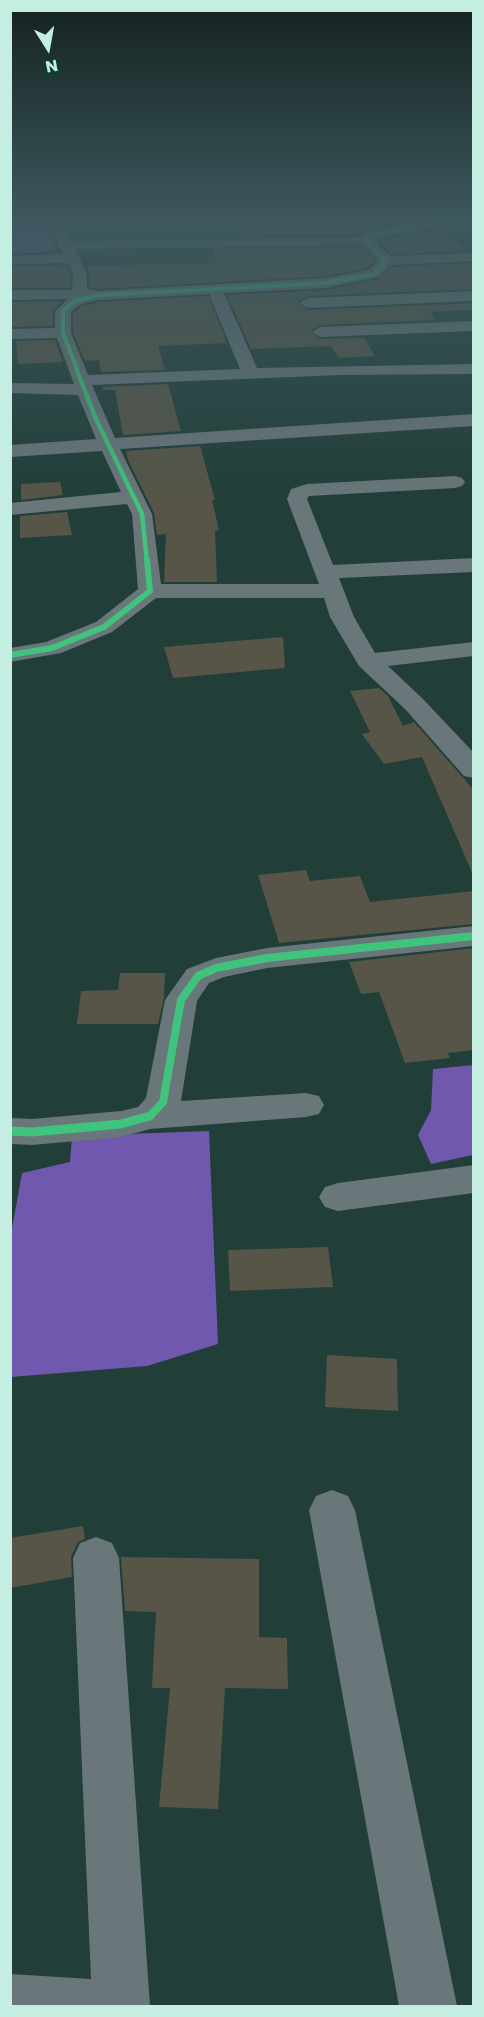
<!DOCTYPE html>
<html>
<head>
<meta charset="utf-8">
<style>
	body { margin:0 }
	#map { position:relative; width:484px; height:2017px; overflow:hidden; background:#223e38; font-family:Poppins,sans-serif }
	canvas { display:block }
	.frame { position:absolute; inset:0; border:12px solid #c3eee1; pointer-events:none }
	.north { position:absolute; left:18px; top:18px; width:60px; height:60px; -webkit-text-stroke:4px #083f34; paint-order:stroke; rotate:169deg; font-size:16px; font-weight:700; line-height:24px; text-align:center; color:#c3eee1 }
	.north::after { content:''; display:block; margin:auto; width:21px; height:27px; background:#c3eee1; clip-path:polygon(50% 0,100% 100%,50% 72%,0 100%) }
</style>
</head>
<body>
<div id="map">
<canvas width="484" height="2017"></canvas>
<div class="frame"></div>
<div class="north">N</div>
</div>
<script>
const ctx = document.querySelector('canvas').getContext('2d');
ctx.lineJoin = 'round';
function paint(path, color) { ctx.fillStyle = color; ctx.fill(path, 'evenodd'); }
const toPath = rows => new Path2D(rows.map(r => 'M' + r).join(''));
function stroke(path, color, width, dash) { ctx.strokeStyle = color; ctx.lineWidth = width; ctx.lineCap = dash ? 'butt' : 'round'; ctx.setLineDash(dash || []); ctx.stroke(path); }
paint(toPath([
	[11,218,50,218,56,249,48,252,11,254],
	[473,1065,473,1155,431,1164,418,1135,431,1110,433,1069],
	[209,1131,218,1344,147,1366,11,1377,11,1234,22,1173,70,1162,72,1136]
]), '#7058ae');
paint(toPath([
	[320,218,399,218,402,222,362,232,360,235,247,236,242,219],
	[444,229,467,251,391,254,379,240],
	[363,247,375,261,368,268,326,276,97,289,89,287,89,274,86,266,216,263,213,249],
	[474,263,474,289,307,296,297,302,307,310,474,303,474,310,430,312,436,320,320,325,310,331,320,339,364,338,375,356,338,358,331,346,251,349,227,295,326,290,379,279,391,267],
	[67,265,71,274,70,288,10,288,10,266],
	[208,296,227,343,158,346,165,370,101,372,99,360,85,361,73,333,73,313,82,306,99,302],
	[62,301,53,311,53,326,10,327,10,302],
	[55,340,63,362,18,364,16,341],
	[168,384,181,431,123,435,115,390,103,390,103,387],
	[200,446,215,500,212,500,219,530,215,531,217,582,164,582,166,534,157,535,154,513,128,460,126,451],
	[60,482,63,495,21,500,21,484],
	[67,512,72,535,20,538,20,516],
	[283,637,285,668,173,678,164,647],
	[379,688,388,696,403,726,414,722,474,790,474,877,422,757,384,764,362,734,370,732,350,691],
	[306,870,310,881,360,876,370,902,474,891,474,924,279,943,258,875],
	[474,948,474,1050,448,1053,450,1058,405,1063,379,992,361,994,349,962],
	[120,973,165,973,164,998,158,1024,77,1024,81,991,118,990],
	[328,1247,333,1287,230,1291,228,1250],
	[327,1355,397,1359,398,1411,325,1407],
	[83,1526,85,1539,78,1542,71,1557,72,1577,10,1588,10,1538],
	[121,1557,259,1559,259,1637,287,1638,288,1689,225,1688,218,1809,159,1807,170,1688,152,1688,156,1612,125,1611]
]), '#565547');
paint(toPath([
	[49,218,137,218,130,222,65,224,71,241,361,237,363,234,392,226,452,218,474,218,474,223,393,234,376,239,378,245,390,256,474,253,474,261,390,265,379,277,326,288,224,293,257,368,474,364,474,374,340,375,92,385,115,438,474,414,474,426,120,449,152,514,161,584,319,584,287,499,291,489,307,484,455,476,462,478,465,482,462,486,455,488,309,496,307,499,333,565,474,558,473,572,339,578,354,617,375,653,474,642,474,656,388,666,423,699,474,753,474,778,464,776,405,709,359,666,330,617,324,598,156,598,112,632,61,653,10,662,10,648,46,642,96,622,138,589,132,514,127,504,10,515,10,503,121,492,102,451,10,457,10,445,96,439,78,395,10,393,10,383,74,384,57,338,10,339,10,329,55,328,55,311,68,299,10,300,10,290,72,290,73,274,68,263,10,264,10,256,64,254,58,245,49,218],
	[364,245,378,261,369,270,326,278,97,291,87,289,87,274,75,249,364,245],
	[209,294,240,369,88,375,71,333,71,312,81,304,99,300,209,294],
	[474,291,474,301,307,308,299,303,307,298,474,291],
	[474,321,474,331,320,337,312,332,320,327,474,321],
	[474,926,474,946,267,968,224,977,209,983,197,1001,181,1101,306,1093,319,1096,324,1105,319,1114,306,1117,150,1129,121,1137,32,1145,10,1144,10,1118,32,1119,121,1111,138,1107,146,1098,165,1000,187,969,216,958,267,948,474,926],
	[474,1165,474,1193,338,1211,325,1207,319,1197,325,1187,338,1183,474,1165],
	[332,1490,348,1496,355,1510,457,2006,399,2006,309,1510,316,1496,332,1490],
	[96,1537,112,1543,119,1558,150,2006,10,2006,10,1974,91,1979,73,1558,80,1543,96,1537]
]), '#69767a');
stroke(toPath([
	[77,369,63,333,63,311,75,301,99,295,326,283,374,274,386,261,371,246,368,237,392,230,474,219]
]), '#40c37c', 4);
stroke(toPath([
	[76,368,96,419,142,514,147,562]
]), '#40c37c', 4.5);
stroke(toPath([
	[10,655,52,648,104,627,150,591,147,560]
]), '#40c37c', 6);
stroke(toPath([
	[146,1117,150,1116,163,1102,181,1000,198,976,216,968,267,958,474,936]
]), '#40c37c', 8);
stroke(toPath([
	[10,1131,32,1132,121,1124,150,1116]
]), '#40c37c', 9);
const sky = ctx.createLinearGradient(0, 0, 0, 500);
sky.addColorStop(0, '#13221f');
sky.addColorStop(0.44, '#3e585e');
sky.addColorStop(1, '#3e585e00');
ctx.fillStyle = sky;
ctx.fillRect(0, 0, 484, 500);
</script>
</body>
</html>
